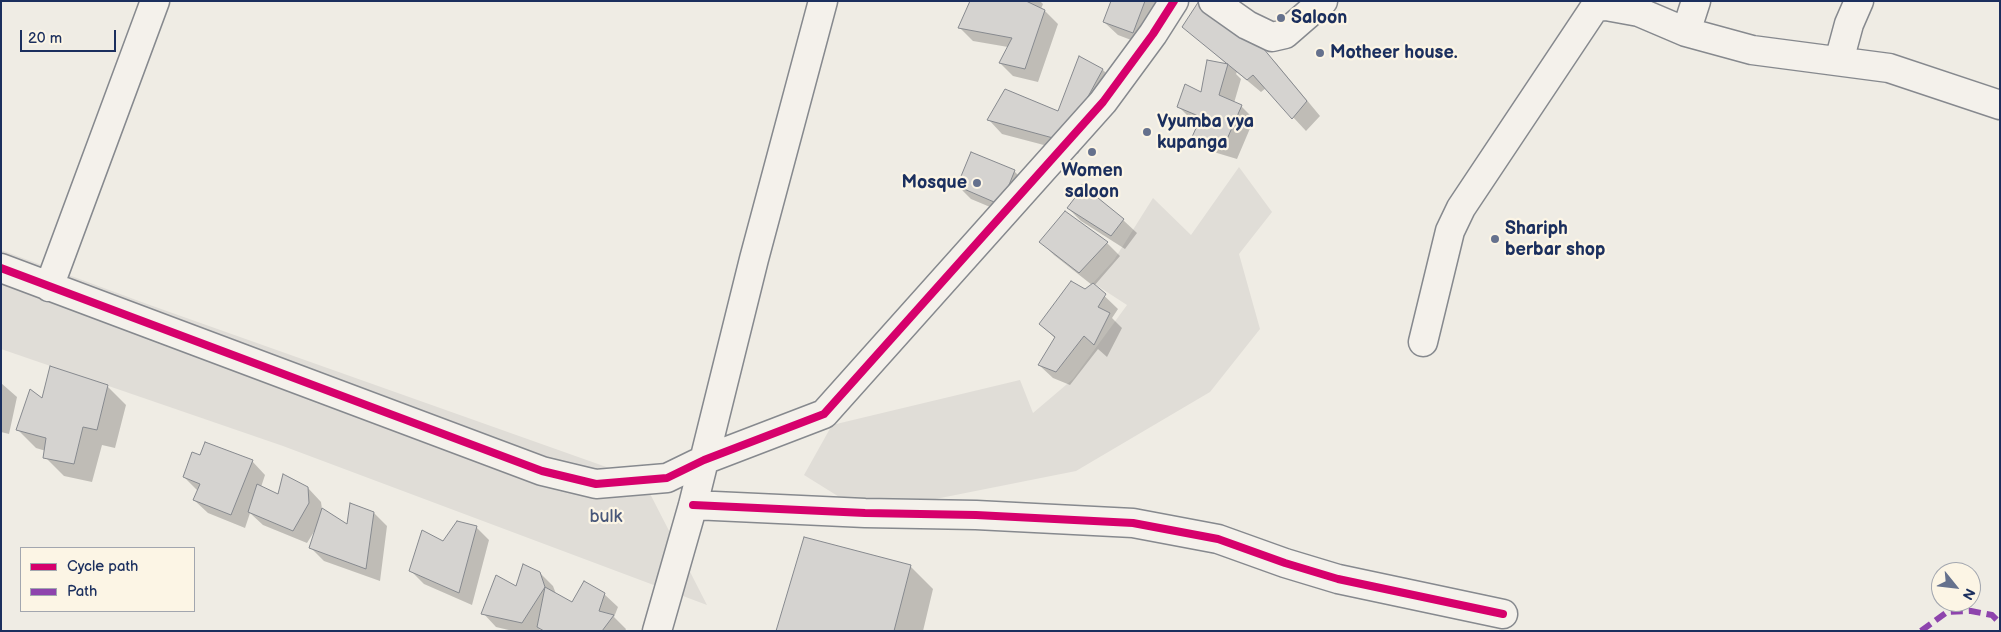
<!DOCTYPE html>
<html>
<head>
<meta charset="utf-8">
<style>
	body { margin:0 }
	#map { position:relative; width:2001px; height:632px; overflow:hidden; background:#efece4; font-family:"Balsamiq Sans",sans-serif }
	canvas { display:block }
	.frame { position:absolute; inset:0; border:2px solid #1b2f5e; pointer-events:none }
	.legend { position:absolute; left:20px; top:547px; width:175px; height:65px; box-sizing:border-box; background:#fcf5e5; border:1px solid #a2a6af; margin:0; padding:6px 9px; list-style:none; font-size:15px; color:#1b2f5e }
	.legend li { display:flex; align-items:center; gap:10px; height:25px }
	.legend b { width:25px; border:1px solid #a2a6af }
	.north { position:absolute; left:1931px; top:562px; width:50px; height:50px; box-sizing:border-box; background:#fcf5e5; border:1px solid #a2a6af; border-radius:50%; rotate:119deg; font-size:14px; font-weight:700; line-height:20px; text-align:center; color:#1b2f5e }
	.north::after { content:''; display:block; margin:auto; width:18px; height:22px; background:#65718d; clip-path:polygon(50% 0,100% 100%,50% 72%,0 100%) }
	.scale { position:absolute; left:20px; top:30px; width:96px; height:22px; box-sizing:border-box; border:2px solid #1b2f5e; border-top:0; padding-left:6px; font-size:15px; line-height:18px; white-space:nowrap; color:#1b2f5e; -webkit-text-stroke:4px #fcf5e5; paint-order:stroke }
</style>
</head>
<body>
<div id="map">
<canvas width="2001" height="632"></canvas>
<div class="frame"></div>
<ul class="legend">
<li><b style="height:6px;background:#d6006c"></b>Cycle path</li>
<li><b style="height:6px;background:#8e44ad"></b>Path</li>
</ul>
<div class="north">N</div>
<div class="scale">20 m</div>
</div>
<script>
const ctx = document.querySelector('canvas').getContext('2d');
ctx.lineJoin = 'round';
function paint(path, color) { ctx.fillStyle = color; ctx.fill(path, 'evenodd'); }
const toPath = rows => new Path2D(rows.map(r => 'M' + r).join(''));
function stroke(path, color, width, dash) { ctx.strokeStyle = color; ctx.lineWidth = width; ctx.lineCap = dash ? 'butt' : 'round'; ctx.setLineDash(dash || []); ctx.stroke(path); }
function write(font, color, halo, rows, align = 'center') {
  ctx.font = font + ' "Balsamiq Sans",sans-serif'; ctx.lineWidth = 4.5; ctx.setLineDash([]); ctx.textBaseline = 'middle'; ctx.strokeStyle = halo; ctx.fillStyle = color; for (const [text, x, y, turn = 0] of rows) {
    ctx.save(); ctx.translate(x, y); ctx.rotate((+turn || 0) * Math.PI / 180); ctx.textAlign = isNaN(turn) ? turn : align; if (halo) ctx.strokeText(text, 0, 0); ctx.fillText(text, 0, 0); ctx.restore();
  }
}
paint(toPath([
	[1239,167,1272,212,1239,254,1260,329,1210,392,1076,471,865,513,804,475,832,425,1020,380,1033,413,1073,379,1127,305,1093,283,1114,260,1153,198,1191,235],
	[1,250,147,304,643,480,707,605,283,446,1,349]
]), '#e0ddd7');
paint(toPath([
	[1027,1,1040,1,1043,4,1041,9,1045,11,1058,24,1038,82,1013,76,1000,63,1008,47,973,41,960,28,1024,9],
	[1112,1,1161,1,1147,46,1118,35,1104,22],
	[1184,27,1262,49,1276,63,1320,116,1306,131,1266,88,1261,92,1237,72,1236,74,1241,79,1234,103,1241,106,1254,119,1237,159,1207,150,1193,136,1199,123,1192,120,1179,107,1202,93,1208,61,1229,66],
	[1103,70,1116,83,1078,154,1002,134,989,120,1058,112],
	[1014,171,1028,185,1014,217,971,199,958,186],
	[1068,208,1123,220,1137,233,1125,249,1081,221],
	[1041,242,1107,243,1120,256,1094,286,1118,309,1112,318,1122,328,1107,357,1098,349,1070,385,1053,378,1039,365,1056,339,1040,324,1092,285,1054,255],
	[1,383,17,397,9,434,1,432],
	[107,386,126,405,115,448,102,445,92,482,64,476,45,457,46,451,36,448,17,429,43,401],
	[201,457,252,461,265,475,261,487,279,495,308,488,321,502,322,509,348,526,374,513,387,526,380,581,324,561,310,547,315,530,307,543,263,525,250,513,245,528,208,513,194,500,198,491,184,477],
	[476,527,489,540,472,605,424,584,411,571,443,543],
	[910,566,933,589,923,631,777,631],
	[540,573,553,586,556,594,572,603,604,594,618,607,614,617,626,629,625,631,542,631,540,629,539,631,513,631,496,627,483,613,516,588]
]), '#0003');
const building = toPath([
	[970,1,1026,1,1045,10,1025,69,999,63,1012,38,958,28,970,1],
	[1111,1,1145,1,1133,33,1103,22,1111,1],
	[1199,1,1263,48,1307,101,1292,119,1253,75,1247,80,1182,27,1199,1],
	[1079,56,1103,69,1064,141,987,120,1005,89,1058,111,1079,56],
	[1207,60,1228,64,1219,95,1242,105,1224,146,1192,137,1201,117,1177,107,1185,84,1201,92,1207,60],
	[971,152,1015,170,1001,205,957,186,971,152],
	[1082,185,1124,219,1111,236,1067,208,1081,190,1082,185],
	[1065,211,1108,242,1079,273,1039,242,1065,211],
	[1071,281,1085,289,1093,283,1106,294,1098,307,1110,313,1094,345,1084,336,1056,372,1038,365,1055,337,1039,324,1071,281],
	[50,366,108,385,97,430,83,427,74,464,43,458,46,438,16,430,30,389,42,398,50,366],
	[205,442,253,460,231,515,193,500,200,484,183,477,192,452,200,455,205,442],
	[283,474,308,487,309,503,293,531,248,512,257,484,278,494,283,474],
	[350,503,374,512,366,569,309,548,322,508,347,524,350,503],
	[457,521,477,526,459,593,409,571,422,530,443,541,457,521],
	[804,537,911,565,894,631,776,631,804,537],
	[523,564,540,572,545,587,522,623,481,614,496,575,516,586,523,564],
	[584,581,605,593,599,611,614,615,602,631,544,631,537,627,545,587,572,602,584,581]
]);
paint(building, '#d5d3d0');
stroke(building, '#86898e', 1);
const minor = toPath([
	[1213,1,1247,25,1272,37,1285,34,1323,1],
	[1686,32,1696,1],
	[1839,61,1849,24,1859,1],
	[1,268,542,471,596,484,667,478,704,460,824,414,1103,102,1153,34,1174,1],
	[49,287,155,1],
	[1423,342,1450,231,1461,208,1595,7,1606,6,1639,12,1686,32,1752,50,1889,68,2000,105],
	[693,505,865,513,976,515,1133,523,1218,539,1285,563,1338,579,1503,614],
	[657,631,693,505,754,259,823,1]
]);
stroke(minor, '#86898e', 31);
stroke(minor, '#f4f1eb', 28);
stroke(toPath([
	[1921,631,1947,612,1971,611,1992,615,2000,623]
]), '#8e44ad', 6, [12, 6]);
stroke(toPath([
	[1,268,542,471,596,484,667,478,704,460,824,414,1103,102,1153,34,1174,1],
	[693,505,865,513,976,515,1133,523,1218,539,1285,563,1338,579,1503,614]
]), '#d6006c', 8);
for (const [x, y, r, color] of [
	[1281,18,5,"#65718d"],
	[1320,53,5,"#65718d"],
	[1147,132,5,"#65718d"],
	[1092,152,5,"#65718d"],
	[977,183,5,"#65718d"],
	[1495,239,5,"#65718d"]
]) { const dot = new Path2D(); dot.arc(x, y, r, 0, 2 * Math.PI); ctx.fillStyle = color; ctx.fill(dot); stroke(dot, '#fcf5e5', 2); }
write('bold 18px', '#1b2f5e', '#fcf5e5', [
	["Saloon",1291,18],
	["Motheer house.",1330,53],
	["Vyumba vya",1157,122],
	["kupanga",1157,143],
	["Women",1092,171,"center"],
	["saloon",1092,192,"center"],
	["Mosque",967,183,"right"],
	["Shariph",1505,229],
	["berbar shop",1505,250]
], 'left');
write('18px', '#49587a', '#fcf5e5', [
	["bulk",606,517]
]);
</script>
</body>
</html>
